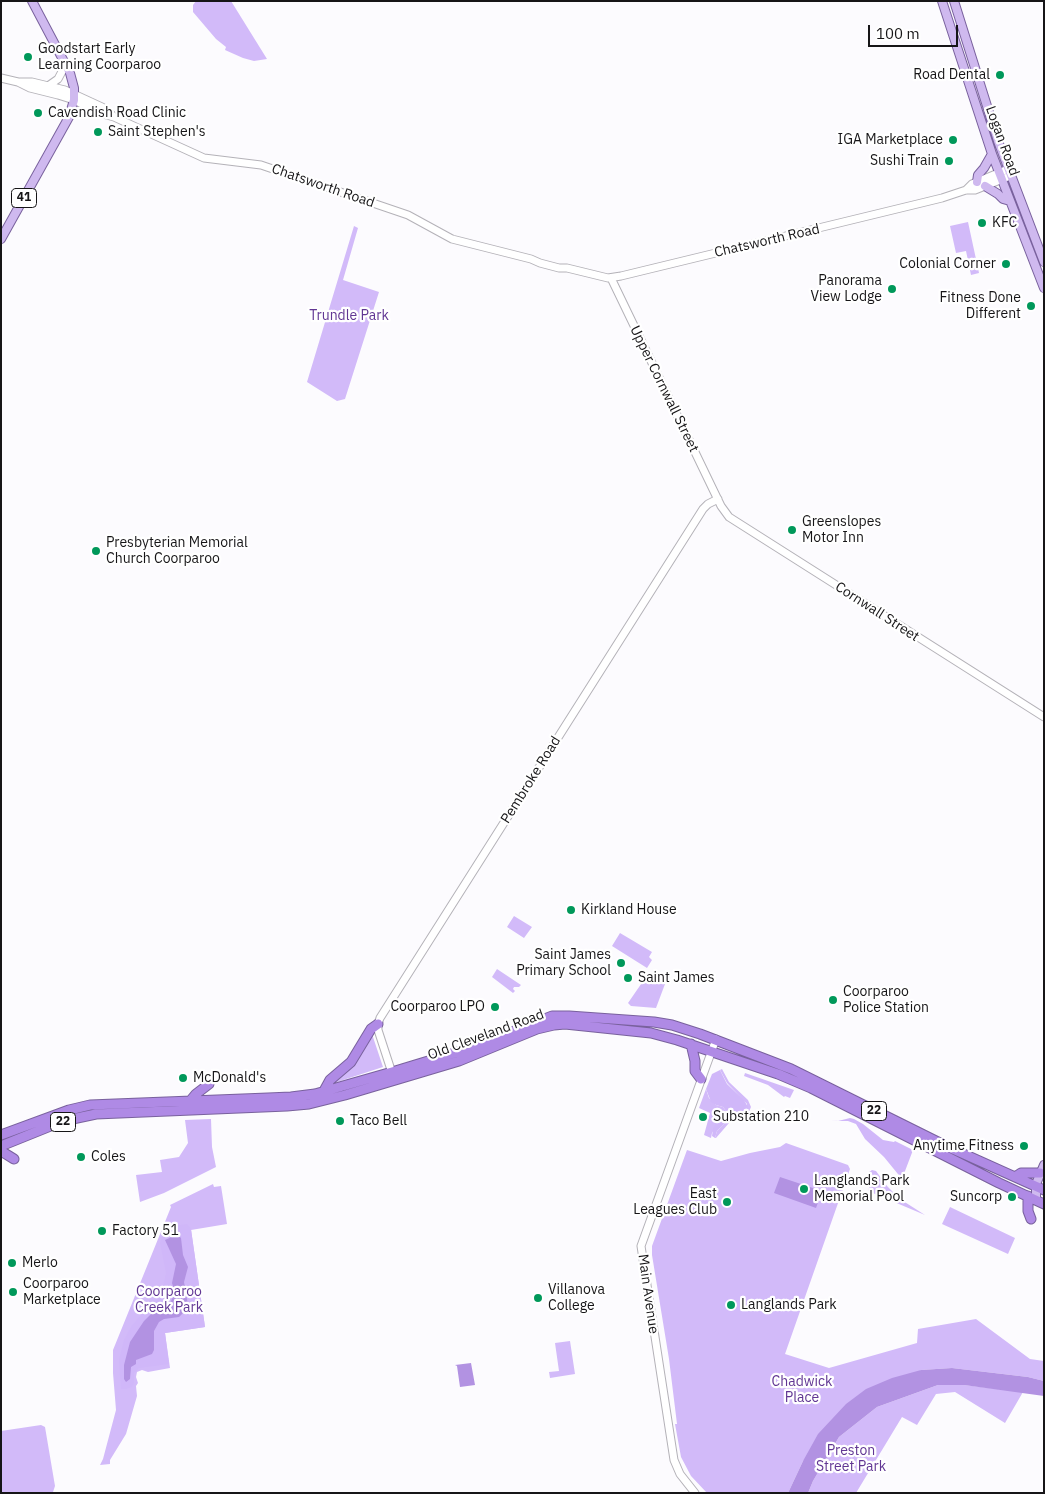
<!DOCTYPE html>
<html>
<head>
<meta charset="utf-8">
<style>
	body { margin:0 }
	#map { position:relative; width:1045px; height:1494px; overflow:hidden; background:#fcfbfe; font-family:"IBM Plex Sans",sans-serif }
	canvas { display:block }
	.frame { position:absolute; inset:0; border:2px solid #161517; pointer-events:none }
	.scale { position:absolute; left:868px; top:25px; width:90px; height:22px; box-sizing:border-box; border:2px solid #161517; border-top:0; padding-left:6px; font-size:15px; line-height:18px; white-space:nowrap; color:#161517; -webkit-text-stroke:4px #fff; paint-order:stroke }
</style>
</head>
<body>
<div id="map">
<canvas width="1045" height="1494"></canvas>
<div class="frame"></div>
<div class="scale">100 m</div>
</div>
<script>
const ctx = document.querySelector('canvas').getContext('2d');
ctx.lineJoin = 'round';
function paint(path, color) { ctx.fillStyle = color; ctx.fill(path, 'evenodd'); }
const toPath = rows => new Path2D(rows.map(r => 'M' + r).join(''));
function stroke(path, color, width, dash) { ctx.strokeStyle = color; ctx.lineWidth = width; ctx.lineCap = dash ? 'butt' : 'round'; ctx.setLineDash(dash || []); ctx.stroke(path); }
function write(font, color, halo, rows, align = 'center') {
  ctx.font = font + ' "IBM Plex Sans",sans-serif'; ctx.lineWidth = 4.5; ctx.setLineDash([]); ctx.textBaseline = 'middle'; ctx.strokeStyle = halo; ctx.fillStyle = color; for (const [text, x, y, turn = 0] of rows) {
    ctx.save(); ctx.translate(x, y); ctx.rotate((+turn || 0) * Math.PI / 180); ctx.textAlign = isNaN(turn) ? turn : align; if (halo) ctx.strokeText(text, 0, 0); ctx.fillText(text, 0, 0); ctx.restore();
  }
}
paint(toPath([
	[196,1,231,1,267,59,254,61,243,58,225,50,226,47,216,39,193,12,193,5],
	[968,222,979,273,971,275,966,251,956,253,950,226],
	[354,226,358,228,343,280,379,292,345,399,337,401,307,382],
	[514,916,532,927,524,938,507,927],
	[620,933,652,952,649,957,652,960,647,968,612,946],
	[497,969,521,985,519,987,514,987,513,989,515,991,513,993,492,977],
	[648,974,665,984,656,1008,631,1006,628,1003],
	[372,1034,383,1067,331,1084,337,1076,355,1064],
	[722,1069,729,1082,748,1100,751,1107,748,1114,729,1123,716,1138,715,1138,717,1131,724,1124,747,1110,747,1104,727,1083,720,1070],
	[745,1073,794,1090,790,1098,785,1096,784,1097,768,1085,744,1076],
	[706,1089,709,1098,716,1105,723,1107,726,1111,725,1117,720,1120,712,1133,711,1138,704,1135,710,1113,699,1108],
	[211,1119,212,1147,216,1167,164,1193,140,1202,136,1175,162,1172,160,1160,179,1157,188,1143,185,1120],
	[786,1143,848,1165,850,1169,785,1354,829,1368,917,1343,918,1329,976,1319,1030,1359,1044,1361,1044,1381,1028,1377,952,1368,921,1370,803,1461,788,1493,707,1493,691,1476,681,1457,675,1424,677,1424,669,1359,652,1255,652,1246,687,1150,721,1161,750,1153,780,1147],
	[872,1170,876,1171,887,1186,900,1199,925,1215,868,1191,870,1185,865,1183,869,1172],
	[213,1184,214,1187,221,1186,227,1224,191,1230,205,1327,165,1333,170,1368,148,1372,142,1370,137,1372,136,1377,138,1383,136,1386,137,1396,126,1434,110,1460,110,1464,100,1465,103,1459,116,1410,113,1373,113,1350,171,1207,170,1205],
	[950,1207,1015,1238,1008,1254,942,1224],
	[570,1341,575,1374,550,1378,549,1372,559,1371,555,1343],
	[938,1385,964,1385,1023,1392,1005,1423,955,1392,936,1394,917,1425,902,1417,856,1493,808,1493,813,1481,839,1437,877,1407],
	[41,1425,45,1427,55,1486,53,1492,1,1493,1,1431]
]), '#d2baf9');
paint(toPath([
	[720,1070,727,1084,744,1100,748,1107,744,1113,732,1119,724,1124,717,1131,715,1138,712,1136,713,1129,717,1122,725,1117,726,1111,723,1107,716,1105,711,1102,706,1089,712,1074],
	[850,1118,854,1119,863,1124,883,1140,894,1142,895,1141,913,1150,902,1179,884,1157,865,1139,856,1124,848,1121,837,1121,830,1120,838,1121],
	[187,1224,191,1229,205,1327,165,1333,169,1364,139,1368,134,1373,134,1382,132,1387,126,1389,121,1389,119,1360,124,1340,131,1327,141,1315,161,1297,166,1273,160,1243,166,1227]
]), '#d0b7f9');
paint(toPath([
	[780,1177,822,1191,816,1208,774,1193],
	[176,1235,178,1235,181,1238,183,1255,188,1267,184,1282,188,1305,186,1310,179,1317,164,1319,159,1322,154,1331,154,1350,152,1354,136,1360,136,1364,131,1367,130,1379,126,1382,124,1379,124,1365,130,1342,144,1321,156,1309,171,1301,175,1293,172,1283,176,1264,165,1240],
	[471,1363,475,1385,460,1387,457,1366,455,1365],
	[952,1368,1028,1377,1044,1381,1044,1396,964,1385,938,1385,877,1407,839,1437,813,1481,808,1493,788,1493,803,1461,818,1434,846,1404,866,1389,892,1378,921,1370]
]), '#b292e2');
const secondary = toPath([
	[1,78,18,82,30,88,58,95,74,100,99,113,114,117,204,158,261,165,408,215,452,239,531,259,540,263,559,268,567,268,608,278,621,276,942,198,966,190,975,190,1010,176],
	[20,82,32,82,65,90,102,107,112,115],
	[48,86,58,79,66,64],
	[966,190,972,184,1008,169],
	[611,278,721,506,729,517,1044,717],
	[393,1076,378,1030,378,1024,380,1018,703,509,708,504,718,499],
	[695,1493,680,1474,674,1460,641,1246,716,1039]
]);
const primary = toPath([
	[942,1,992,154,1044,288],
	[954,1,998,141,1044,262],
	[977,182,978,175,984,168,992,154],
	[985,186,998,194,1003,199,1010,201],
	[1,239,69,117,74,100,74,88,70,73,32,1],
	[1036,1200,1036,1184,1044,1165]
]);
const highway = toPath([
	[691,1044,695,1061,695,1071,701,1079],
	[324,1091,330,1080,351,1062,371,1029,378,1024],
	[191,1100,196,1094,209,1084],
	[1,1135,69,1110,90,1105,268,1098,291,1097,315,1094,392,1072,471,1048,552,1016,569,1016,654,1022,672,1025,700,1034,791,1069,946,1146,1044,1190],
	[1,1146,63,1121,96,1114,287,1106,309,1104,345,1095,459,1061,537,1029,554,1025,565,1024,651,1033,677,1040,778,1074,811,1088,999,1183,1044,1204],
	[1,1151,14,1159],
	[1015,1177,1021,1173,1040,1173],
	[1028,1196,1028,1211,1031,1219]
]);
stroke(secondary, '#b4b2b8', 9);
stroke(primary, '#79619d', 10);
stroke(highway, '#79619d', 11);
stroke(secondary, '#fff', 7);
stroke(primary, '#cfb9ef', 8);
stroke(highway, '#af8ae5', 9);
for (const [x, y, r, color] of [
	[28,57,5,"#00985a"],
	[1000,75,5,"#00985a"],
	[38,113,5,"#00985a"],
	[98,132,5,"#00985a"],
	[953,140,5,"#00985a"],
	[949,161,5,"#00985a"],
	[982,223,5,"#00985a"],
	[1006,264,5,"#00985a"],
	[892,289,5,"#00985a"],
	[1031,306,5,"#00985a"],
	[792,530,5,"#00985a"],
	[96,551,5,"#00985a"],
	[571,910,5,"#00985a"],
	[621,963,5,"#00985a"],
	[628,978,5,"#00985a"],
	[833,1000,5,"#00985a"],
	[495,1007,5,"#00985a"],
	[183,1078,5,"#00985a"],
	[703,1117,5,"#00985a"],
	[340,1121,5,"#00985a"],
	[1024,1146,5,"#00985a"],
	[81,1157,5,"#00985a"],
	[804,1189,5,"#00985a"],
	[1012,1197,5,"#00985a"],
	[727,1202,5,"#00985a"],
	[102,1231,5,"#00985a"],
	[12,1263,5,"#00985a"],
	[13,1292,5,"#00985a"],
	[538,1298,5,"#00985a"],
	[731,1305,5,"#00985a"]
]) { const dot = new Path2D(); dot.arc(x, y, r, 0, 2 * Math.PI); ctx.fillStyle = color; ctx.fill(dot); stroke(dot, '#fff', 2); }
for (const [x, y, w] of [
	[24,198,25],
	[874,1111,25],
	[63,1122,25]
]) { const box = new Path2D(); box.roundRect(x - w / 2, y - 9.5, w, 19, 4); ctx.fillStyle = '#fff'; ctx.fill(box); stroke(box, '#161517', 1); }
write('bold 12px', '#161517', null, [
	["41",24,198],
	["22",874,1111],
	["22",63,1122]
]);
write('14px', '#161517', '#fff', [
	["Goodstart Early",38,49],
	["Learning Coorparoo",38,65],
	["Road Dental",990,75,"right"],
	["Cavendish Road Clinic",48,113],
	["Saint Stephen's",108,132],
	["IGA Marketplace",943,140,"right"],
	["Sushi Train",939,161,"right"],
	["KFC",992,223],
	["Colonial Corner",996,264,"right"],
	["Panorama",882,281,"right"],
	["View Lodge",882,297,"right"],
	["Fitness Done",1021,298,"right"],
	["Different",1021,314,"right"],
	["Greenslopes",802,522],
	["Motor Inn",802,538],
	["Presbyterian Memorial",106,543],
	["Church Coorparoo",106,559],
	["Kirkland House",581,910],
	["Saint James",611,955,"right"],
	["Primary School",611,971,"right"],
	["Saint James",638,978],
	["Coorparoo",843,992],
	["Police Station",843,1008],
	["Coorparoo LPO",485,1007,"right"],
	["McDonald's",193,1078],
	["Substation 210",713,1117],
	["Taco Bell",350,1121],
	["Anytime Fitness",1014,1146,"right"],
	["Coles",91,1157],
	["Langlands Park",814,1181],
	["Memorial Pool",814,1197],
	["East",717,1194,"right"],
	["Leagues Club",717,1210,"right"],
	["Suncorp",1002,1197,"right"],
	["Factory 51",112,1231],
	["Merlo",22,1263],
	["Coorparoo",23,1284],
	["Marketplace",23,1300],
	["Villanova",548,1290],
	["College",548,1306],
	["Langlands Park",741,1305]
], 'left');
write('14px', '#161517', '#fff', [
	["Logan Road",1002,141,70],
	["Chatsworth Road",323,186,19],
	["Chatsworth Road",767,241,-13],
	["Upper Cornwall Street",664,389,64],
	["Cornwall Street",877,612,33],
	["Pembroke Road",531,780,-58],
	["Old Cleveland Road",486,1035,-20],
	["Main Avenue",648,1294,82]
]);
write('14px', '#613693', '#fff', [
	["Trundle Park",349,316],
	["Coorparoo",169,1292],
	["Creek Park",169,1308],
	["Chadwick",802,1382],
	["Place",802,1398],
	["Preston",851,1451],
	["Street Park",851,1467]
]);
</script>
</body>
</html>
